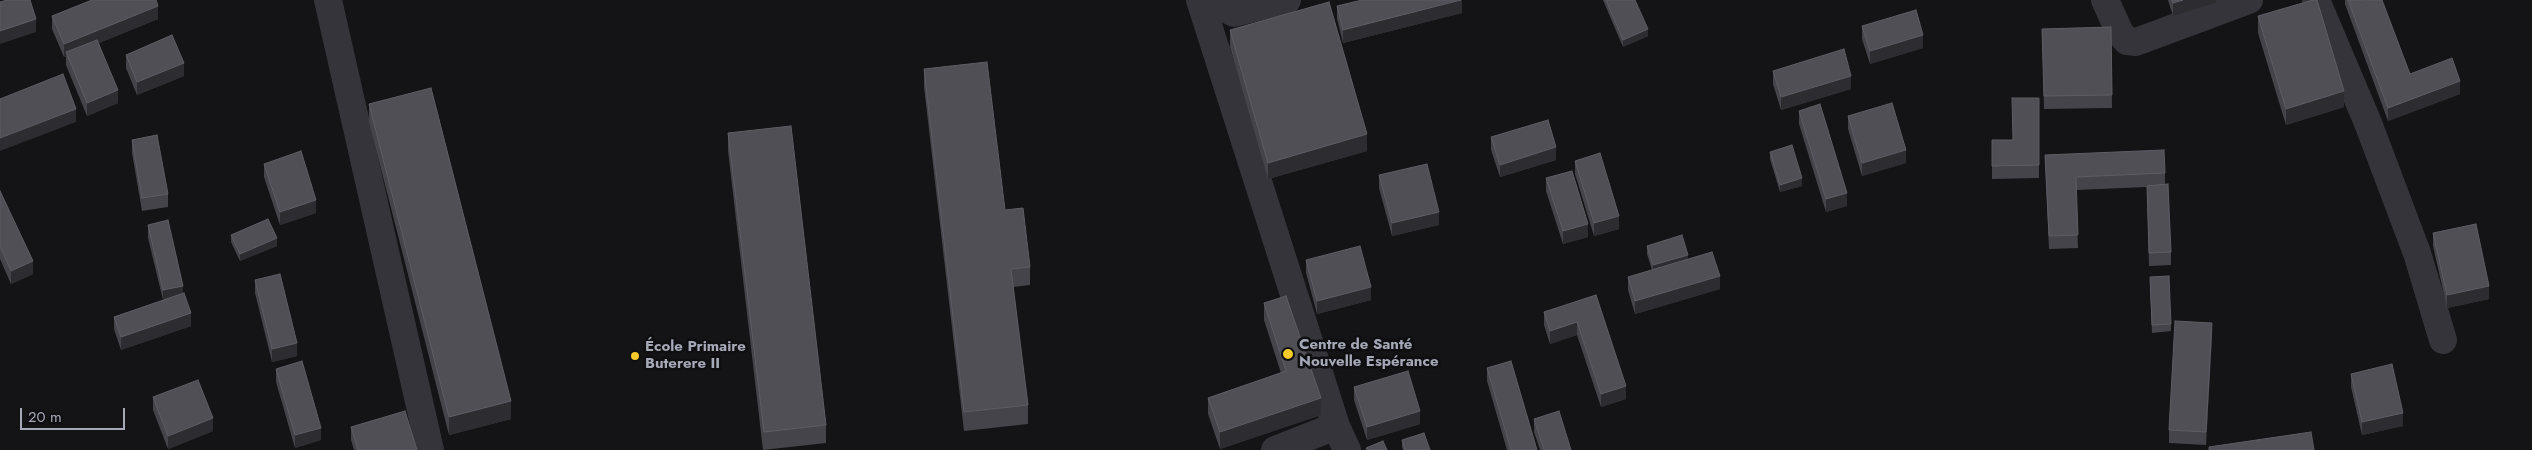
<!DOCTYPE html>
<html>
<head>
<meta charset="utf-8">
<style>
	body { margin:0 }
	#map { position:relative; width:2532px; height:450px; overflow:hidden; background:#141315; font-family:Jost,sans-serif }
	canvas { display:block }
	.scale { position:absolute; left:20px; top:408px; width:105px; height:22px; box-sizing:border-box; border:2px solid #a5a8b6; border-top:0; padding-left:6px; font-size:15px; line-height:18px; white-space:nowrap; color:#a5a8b6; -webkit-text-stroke:4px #0f0e10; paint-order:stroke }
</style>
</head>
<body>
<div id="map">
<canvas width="2532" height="450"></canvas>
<div class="scale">20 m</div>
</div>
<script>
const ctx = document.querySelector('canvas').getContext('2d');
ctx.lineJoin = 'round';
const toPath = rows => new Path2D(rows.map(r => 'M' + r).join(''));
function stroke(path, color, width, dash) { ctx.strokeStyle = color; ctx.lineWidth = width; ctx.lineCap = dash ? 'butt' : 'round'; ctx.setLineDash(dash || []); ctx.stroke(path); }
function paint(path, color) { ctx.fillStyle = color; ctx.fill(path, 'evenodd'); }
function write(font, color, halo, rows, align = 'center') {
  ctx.font = font + ' Jost,sans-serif'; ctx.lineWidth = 5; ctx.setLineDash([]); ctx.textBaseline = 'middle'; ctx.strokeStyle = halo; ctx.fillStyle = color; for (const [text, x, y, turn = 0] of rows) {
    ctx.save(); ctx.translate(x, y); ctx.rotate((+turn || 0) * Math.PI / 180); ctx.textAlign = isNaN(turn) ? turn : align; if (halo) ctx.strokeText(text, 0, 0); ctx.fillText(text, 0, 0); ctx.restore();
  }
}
stroke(toPath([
	[328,0,430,450],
	[1200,0,1336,426,1347,450],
	[1210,0,1234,13,1287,0],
	[2105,0,2120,33,2127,41,2136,42,2249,0],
	[2316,0,2368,123,2417,253,2443,340],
	[1275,450,1336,426]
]), '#34343a', 28);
paint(toPath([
	[1603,0,1635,0,1648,36,1623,47],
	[2168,0,2216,0,2216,3,2173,16],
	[2345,0,2365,0,2410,74,2460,94,2388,121,2345,4],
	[1337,6,1462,13,1343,43,1337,19],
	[52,16,158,19,99,43,118,103,87,116,66,65,66,57,64,57,52,29],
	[2258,16,2344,107,2286,125,2258,33],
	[1862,26,1923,48,1870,64,1862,39],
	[2111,27,2112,108,2044,109,2042,29],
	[1230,30,1367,151,1268,179,1230,47],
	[126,55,184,76,137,95,126,68],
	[924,69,1030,267,1030,285,1013,287,1028,405,1028,424,964,431,924,87],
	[1773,71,1851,89,1781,110,1773,84],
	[2039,98,2039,178,1992,179,1992,140,2013,140],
	[369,104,511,419,449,435,369,122],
	[1799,111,1847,206,1826,212,1799,124],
	[1848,116,1906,163,1862,176,1848,129],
	[728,133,826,425,826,443,763,450,728,151],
	[1491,137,1556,160,1500,177,1491,150],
	[132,140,168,194,168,207,142,211,132,153],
	[1770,152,1802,186,1780,192,1770,159],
	[2045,155,2165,173,2165,184,2171,252,2171,265,2149,266,2147,187,2076,190,2078,248,2049,249],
	[1575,161,1619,229,1594,236,1575,174],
	[264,164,316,213,280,225,264,177],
	[1379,175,1439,225,1392,236,1379,188],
	[1546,178,1588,237,1563,244,1546,191],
	[0,191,33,274,11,284,0,259],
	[148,225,183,293,191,326,121,350,114,329,114,317,163,300,148,238],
	[2433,233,2489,299,2447,308,2433,246],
	[231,235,277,246,240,261,231,242],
	[1647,246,1688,259,1720,289,1635,314,1628,290,1628,277,1652,270,1647,254],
	[1306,260,1371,300,1317,314,1306,273],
	[255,280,297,356,272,362,255,293],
	[2150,284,2171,324,2171,331,2152,333],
	[1596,295,1626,399,1601,407,1577,335,1550,344,1544,325,1544,312],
	[1264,303,1321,415,1220,449,1208,414,1208,398,1281,373,1264,320],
	[2212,336,2206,445,2169,443,2169,430],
	[1487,368,1537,450,1507,450,1487,381],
	[276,369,321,440,295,448,276,382],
	[2351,374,2403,426,2362,435,2351,387],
	[1354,387,1420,424,1367,440,1354,400],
	[153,397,213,431,168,449,153,410],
	[1534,419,1571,450,1540,450,1534,432],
	[351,427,417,450,354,450,351,440],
	[1402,440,1430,450,1403,450,1402,447]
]), '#45444a');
paint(toPath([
	[1462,0,1462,13,1343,43,1343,30],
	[2183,0,2216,0,2216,3,2173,16,2173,3],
	[158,6,158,19,67,56,66,52,66,57,64,57,64,44],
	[36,19,36,32,0,44,0,31],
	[1648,29,1648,36,1623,47,1623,40],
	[1923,35,1923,48,1870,64,1870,51],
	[184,63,184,76,137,95,137,82],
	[1851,76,1851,89,1781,110,1781,97],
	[2460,81,2460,94,2388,121,2388,108],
	[118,90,118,103,87,116,87,103],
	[2344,91,2344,107,2286,125,2286,109],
	[76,109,76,122,0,151,0,138],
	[1367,134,1367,151,1268,179,1268,163],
	[1556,147,1556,160,1500,177,1500,165],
	[1906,150,1906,163,1862,176,1862,163],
	[1802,178,1802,186,1780,192,1780,185],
	[1847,193,1847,206,1826,212,1826,199],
	[316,200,316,213,280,225,280,212],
	[1439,212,1439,225,1392,236,1392,223],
	[1619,216,1619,229,1594,236,1594,223],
	[1588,224,1588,237,1563,244,1563,231],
	[277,238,277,246,240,261,240,254],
	[1688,255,1688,262,1653,273,1653,265],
	[33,261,33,274,11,284,11,271],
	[1720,276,1720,289,1635,314,1635,301],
	[183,286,183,299,163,303,163,290],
	[2489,286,2489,299,2447,308,2447,295],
	[1371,287,1371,300,1317,314,1317,301],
	[191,313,191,326,121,350,121,337],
	[1577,322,1577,335,1550,344,1550,331],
	[2212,323,2212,336,2206,445,2206,432],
	[297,343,297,356,272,362,272,349],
	[1626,386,1626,399,1601,407,1601,394],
	[1321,398,1321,415,1220,449,1220,432],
	[511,401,511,419,449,435,449,417],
	[1420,411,1420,424,1367,440,1367,427],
	[2403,413,2403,426,2362,435,2362,422],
	[213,418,213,431,168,449,168,436],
	[321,428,321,440,295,448,295,435]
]), '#2d2c30');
const building = toPath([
	[7,0,30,0,36,19,0,31,0,2,7,0],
	[92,0,156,0,158,6,64,44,52,16,92,0],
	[1362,0,1461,0,1343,30,1337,6,1362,0],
	[1606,0,1635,0,1648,29,1623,40,1606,0],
	[2172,0,2183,0,2173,3,2172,0],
	[2313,0,2317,0,2344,91,2286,109,2258,16,2313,0],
	[2348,0,2365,0,2366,1,2370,0,2382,0,2410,74,2452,58,2460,81,2388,108,2348,0],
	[1329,2,1367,134,1268,163,1230,30,1329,2],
	[1916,10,1923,35,1870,51,1862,26,1916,10],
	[2111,27,2112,95,2044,96,2042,29,2111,27],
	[172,35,184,63,137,82,126,55,172,35],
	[97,40,118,90,87,103,66,52,97,40],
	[1844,49,1851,76,1781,97,1773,71,1844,49],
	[987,62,1005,210,1023,208,1030,267,1011,269,1028,405,964,412,924,69,987,62],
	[63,74,76,109,0,138,0,99,63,74],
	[431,88,511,401,449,417,369,104,431,88],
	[2012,98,2039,98,2039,165,1992,166,1992,140,2013,140,2012,98],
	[1892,103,1906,150,1862,163,1848,116,1892,103],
	[1820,104,1847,193,1826,199,1799,111,1820,104],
	[1548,120,1556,147,1500,165,1491,137,1548,120],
	[791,126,826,425,764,432,728,133,791,126],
	[157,135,168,194,142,198,132,140,157,135],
	[1792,145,1802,178,1780,185,1770,152,1792,145],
	[2164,150,2165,173,2076,177,2078,235,2049,236,2045,155,2164,150],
	[301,151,316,200,280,212,264,164,301,151],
	[1600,153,1619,216,1594,223,1575,161,1600,153],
	[1427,164,1439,212,1392,223,1379,175,1427,164],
	[1572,171,1588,224,1563,231,1546,178,1572,171],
	[2168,184,2171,252,2149,253,2147,186,2168,184],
	[0,191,33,261,11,271,0,246,0,191],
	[268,219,277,238,240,254,231,235,268,219],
	[168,220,183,286,163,290,148,225,168,220],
	[2476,224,2489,286,2447,295,2433,233,2476,224],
	[1682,235,1688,255,1653,265,1647,246,1682,235],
	[1360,246,1371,287,1317,301,1306,260,1360,246],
	[1712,252,1720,276,1635,301,1628,277,1712,252],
	[280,274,297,343,272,349,255,280,280,274],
	[2169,276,2171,324,2152,325,2150,277,2169,276],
	[184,293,191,313,121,337,114,317,184,293],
	[1596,295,1626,386,1601,394,1577,322,1550,331,1544,312,1596,295],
	[1286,296,1321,398,1220,432,1208,398,1286,371,1264,303,1286,296],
	[2175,321,2212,323,2206,432,2169,430,2175,321],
	[302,361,321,428,295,435,276,369,302,361],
	[1511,361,1537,450,1511,450,1487,368,1511,361],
	[2392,364,2403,413,2362,422,2351,374,2392,364],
	[1408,371,1420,411,1367,427,1354,387,1408,371],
	[198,380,213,418,168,436,153,397,198,380],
	[405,411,417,450,358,450,351,427,405,411],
	[1559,411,1571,450,1544,450,1534,419,1559,411],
	[2311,432,2314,450,2209,450,2209,447,2311,432],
	[1424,433,1430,450,1405,450,1402,440,1424,433],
	[1383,441,1387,450,1367,450,1366,448,1383,441]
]);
paint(building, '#504f56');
stroke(building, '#5d5d65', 1);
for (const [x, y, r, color] of [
	[1288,354,6,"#f5ca2b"],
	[635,356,5,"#f5ca2b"]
]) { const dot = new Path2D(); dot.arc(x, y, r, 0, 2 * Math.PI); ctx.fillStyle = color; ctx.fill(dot); stroke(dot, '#0f0e10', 2); }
write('bold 15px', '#a5a8b6', '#0f0e10', [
	["Centre de Santé",1299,345],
	["Nouvelle Espérance",1299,362],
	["École Primaire",645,347],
	["Buterere II",645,364]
], 'left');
</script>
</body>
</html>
